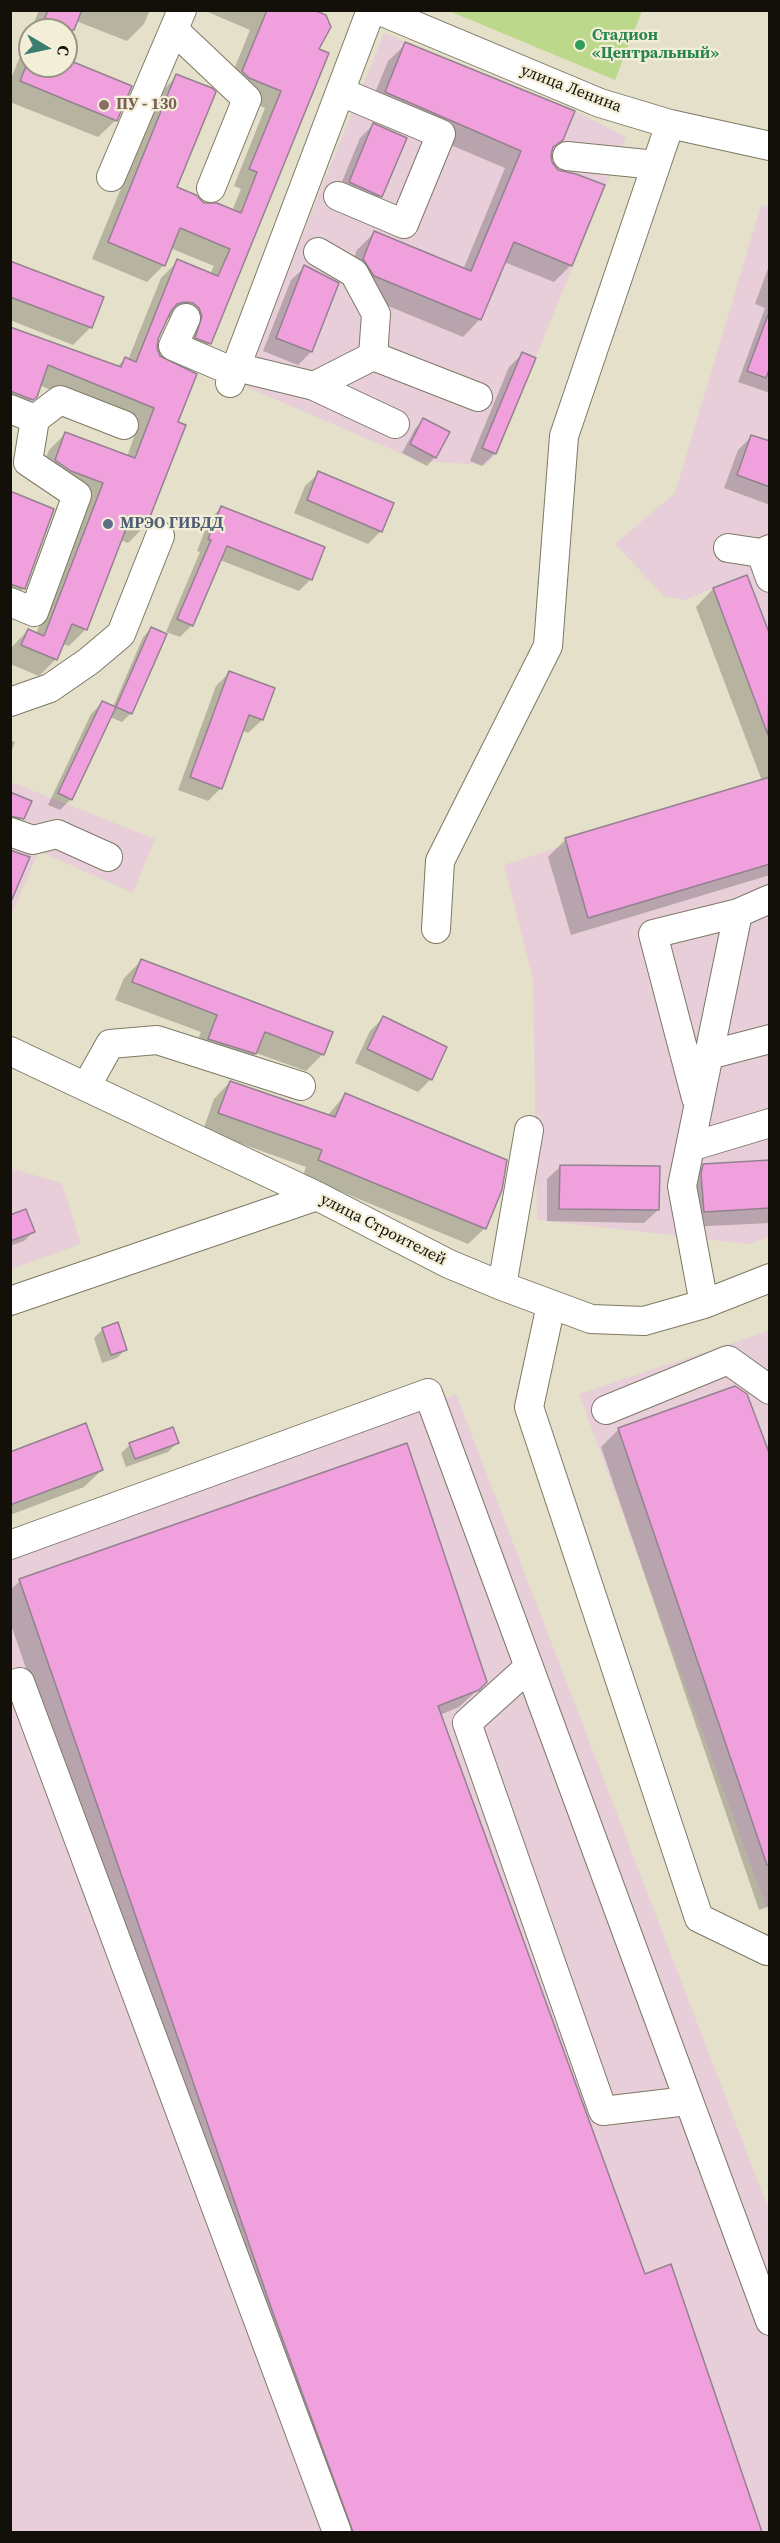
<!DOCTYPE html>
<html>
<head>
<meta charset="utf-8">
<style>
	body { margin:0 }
	#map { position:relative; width:780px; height:2543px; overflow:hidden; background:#e5e0ca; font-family:"Source Serif 4",serif }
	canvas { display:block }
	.frame { position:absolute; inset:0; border:12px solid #121008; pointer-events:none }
	.north { position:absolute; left:18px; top:18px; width:60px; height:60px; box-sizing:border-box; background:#f3eed7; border:2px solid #999584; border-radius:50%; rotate:99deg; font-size:16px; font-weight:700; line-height:24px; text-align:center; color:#121008 }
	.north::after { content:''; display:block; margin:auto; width:21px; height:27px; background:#3b7e70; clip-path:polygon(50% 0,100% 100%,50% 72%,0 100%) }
</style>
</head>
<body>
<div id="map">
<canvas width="780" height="2543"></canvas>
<div class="frame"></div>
<div class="north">С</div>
</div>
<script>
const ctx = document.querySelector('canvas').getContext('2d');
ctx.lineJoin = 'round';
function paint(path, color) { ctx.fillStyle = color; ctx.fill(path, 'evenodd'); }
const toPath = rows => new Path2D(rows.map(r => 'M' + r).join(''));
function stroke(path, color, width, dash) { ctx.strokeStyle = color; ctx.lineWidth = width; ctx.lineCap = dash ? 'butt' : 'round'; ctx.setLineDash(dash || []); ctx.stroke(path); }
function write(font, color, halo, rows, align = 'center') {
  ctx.font = font + ' "Source Serif 4",serif'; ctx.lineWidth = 4.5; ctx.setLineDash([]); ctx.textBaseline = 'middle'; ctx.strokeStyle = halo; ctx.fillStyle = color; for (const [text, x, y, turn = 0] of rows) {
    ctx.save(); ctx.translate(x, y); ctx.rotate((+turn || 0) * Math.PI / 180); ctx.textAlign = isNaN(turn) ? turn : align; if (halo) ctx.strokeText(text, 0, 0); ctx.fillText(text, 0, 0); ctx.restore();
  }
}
paint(toPath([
	[384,33,575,111,626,137,496,454,486,465,419,461,242,385],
	[761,205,769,208,769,738,713,588,685,600,664,596,615,544,675,493],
	[769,778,769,1237,749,1244,537,1220,533,980,504,865],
	[11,782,155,839,133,893,39,851,11,915],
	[10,1168,62,1183,81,1244,11,1269],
	[769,1331,769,1915,579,1394],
	[456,1394,769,2210,769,2532,11,2532,10,1544]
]), '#e7ced8');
paint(toPath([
	[449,11,642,10,642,11,615,80]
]), '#bcd88a');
paint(toPath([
	[39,10,150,10,144,24,127,41,76,21,66,45,66,30,31,30],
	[203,10,309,10,317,50,210,343,193,360,176,320,167,318,157,339,155,348,176,422,145,526,128,543,120,540,86,629,69,646,62,644,56,659,39,676,10,664,10,649,28,630,36,634,87,500,39,477,49,450,66,433,127,457,138,425,39,385,35,396,18,414,10,414,10,329,117,367,125,359,128,360,161,278,178,261,210,274,214,266,170,248,164,265,147,282,92,259,160,93,177,76,176,188,204,205,232,211,241,189,234,186,265,108,232,94,226,89,250,30],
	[30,32,30,66,66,66,66,61,116,120,98,137,10,102,10,81],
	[406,44,561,140,550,151,550,163,571,265,554,282,504,262,480,319,463,337,357,293,346,277,357,250,374,233,463,270,505,168,368,110,388,61],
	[373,125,381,196,368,209,336,196,360,138],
	[770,263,770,393,738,382,765,308,755,304],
	[305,267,337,284,311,352,298,365,263,351,291,280],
	[10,286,102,298,90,328,73,345,10,320],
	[522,354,495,453,482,466,470,461,509,367],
	[423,420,435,457,427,466,402,453,415,429],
	[752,436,770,443,770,505,724,488,738,450],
	[319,473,381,531,368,544,294,513,305,486],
	[10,493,52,510,23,589,10,602],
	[221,508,311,579,299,591,220,560,192,625,180,637,166,632,200,552,197,551,209,520],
	[746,577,770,640,770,875,571,935,548,857,565,840,762,781,696,607,713,589],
	[151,629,131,713,122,722,110,717,71,799,60,810,48,805,91,714,102,703,113,707,143,637],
	[229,673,262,720,248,733,242,730,221,788,208,801,178,790,216,686],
	[10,740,15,742,10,755],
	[10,793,22,818,10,830],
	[141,961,323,1054,306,1071,256,1053,238,1071,191,1056,201,1032,115,1000,124,978],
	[383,1018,431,1079,418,1092,355,1063,370,1031],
	[230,1082,327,1116,345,1095,485,1228,468,1244,303,1176,306,1167,203,1130,214,1099],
	[770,1162,770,1223,688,1227,688,1181,704,1165],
	[561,1166,658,1210,644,1223,547,1221,547,1179],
	[10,1217,33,1232,24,1241,10,1246],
	[103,1329,125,1350,117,1358,102,1363,94,1338],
	[619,1429,770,1460,770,1906,759,1910,601,1447],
	[177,1443,168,1452,126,1467,121,1453,130,1445],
	[10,1453,102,1470,84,1487,10,1515],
	[20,1581,486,1682,459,1707,440,1715,644,2276,670,2266,761,2532,331,2532,256,2331,10,1622,10,1590]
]), '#0003');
const building = toPath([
	[48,10,82,10,74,30,40,30,48,10],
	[267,10,314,10,326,15,331,27,319,49,329,53,211,344,195,338,202,316,199,308,193,303,185,302,177,304,171,311,158,339,157,348,160,356,197,374,178,422,186,425,146,527,129,521,87,630,72,624,57,660,21,645,28,629,44,636,103,483,71,471,55,460,65,432,135,458,154,408,48,365,37,397,33,400,10,391,10,327,121,367,125,357,136,362,177,259,218,276,230,249,180,228,165,266,108,242,176,74,212,88,216,92,177,187,196,195,204,203,217,203,241,213,257,172,249,169,281,91,249,78,242,71,267,10],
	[405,42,575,111,563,140,553,147,551,155,552,162,558,170,576,174,605,185,572,266,514,242,481,320,374,276,363,259,374,231,471,271,521,151,385,92,405,42],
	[66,59,132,86,117,121,20,81,26,66,66,66,66,59],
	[373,123,407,138,382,197,349,182,373,123],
	[10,261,104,297,92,328,10,297,10,261],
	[304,265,339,283,312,352,276,338,304,265],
	[768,315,770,316,770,367,766,378,747,371,768,315],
	[522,352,536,358,496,454,482,448,522,352],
	[423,418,450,432,436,458,410,444,423,418],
	[751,435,770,441,770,487,737,475,751,435],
	[318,471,394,503,382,532,307,500,318,471],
	[10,491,54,509,25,589,10,584,10,491],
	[221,506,325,547,312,580,227,546,193,626,177,619,211,540,208,539,221,506],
	[747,575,770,635,768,735,713,588,747,575],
	[151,627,167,634,132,714,116,707,151,627],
	[229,671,275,688,263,720,249,715,222,789,190,777,229,671],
	[102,701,116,707,72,800,58,793,102,701],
	[770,777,770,864,588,918,565,838,770,777],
	[10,792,32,801,24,819,10,816,10,792],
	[10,850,30,857,10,904,10,850],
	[141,959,333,1032,324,1055,265,1032,256,1054,208,1039,217,1015,132,982,141,959],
	[383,1016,447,1047,432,1080,367,1049,383,1016],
	[230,1081,335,1117,345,1093,507,1160,502,1190,486,1229,318,1160,322,1150,218,1113,230,1081],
	[770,1160,770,1208,704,1212,701,1174,703,1164,770,1160],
	[560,1165,660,1166,659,1210,559,1209,560,1165],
	[26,1209,35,1232,10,1241,10,1215,26,1209],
	[118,1322,127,1350,111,1355,102,1328,118,1322],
	[735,1386,747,1394,770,1455,770,1864,767,1865,618,1428,735,1386],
	[86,1423,103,1470,10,1505,10,1452,86,1423],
	[173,1427,179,1443,135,1459,129,1443,173,1427],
	[407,1443,487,1682,479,1690,438,1706,645,2274,671,2264,762,2532,353,2532,273,2313,19,1579,407,1443]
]);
paint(building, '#f1a0de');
stroke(building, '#94818f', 1.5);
const minor = toPath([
	[378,10,600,103,670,124,770,146],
	[174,30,247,99,211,188],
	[567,156,656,165],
	[111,177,182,10],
	[338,196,404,224,441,134,341,92],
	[318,252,354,273,376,314,373,356],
	[186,318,173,346,234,372],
	[236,367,314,386,373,356,478,397],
	[230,383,371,10],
	[314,386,395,424],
	[10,409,35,419,28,462,77,495,34,612,10,602],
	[35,419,60,400,124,425],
	[728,548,761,553,770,549],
	[761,553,770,578],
	[10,702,50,688,89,661,121,634,160,536],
	[10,832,33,840,57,834,108,857],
	[436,929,440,861,548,646,564,436,670,124],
	[10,1051,317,1196,449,1264,502,1286,591,1319,644,1321,704,1304,770,1278],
	[709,1055,770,1039],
	[86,1087,110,1044,157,1040,301,1086],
	[696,1098,653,934,738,913],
	[690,1147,770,1123],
	[502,1286,529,1130],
	[10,1301,317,1196],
	[704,1304,682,1186,738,913,770,899],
	[551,1305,529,1407,699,1918,767,1951,770,1950],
	[606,1410,728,1360,770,1390],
	[10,1545,428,1393,770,2321],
	[529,1667,467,1723,603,2111,687,2101],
	[10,1685,20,1682,337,2532]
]);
stroke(minor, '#7d7964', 30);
stroke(minor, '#fff', 28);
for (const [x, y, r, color] of [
	[580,45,6,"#2e9e5b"],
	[104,105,6,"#8d6e63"],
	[108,524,6,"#5c6f8a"]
]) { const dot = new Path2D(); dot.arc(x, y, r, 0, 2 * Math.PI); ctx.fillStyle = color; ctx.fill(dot); stroke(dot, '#f3eed7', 2); }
write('bold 16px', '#27864d', '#f3eed7', [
	["Стадион",592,36],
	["«Центральный»",592,54]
], 'left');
write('16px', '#121008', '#f3eed7', [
	["улица Ленина",571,89,21],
	["улица Строителей",383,1230,27]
]);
write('bold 16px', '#785e54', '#f3eed7', [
	["ПУ - 130",116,105]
], 'left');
write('bold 16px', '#4e5e75', '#f3eed7', [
	["МРЭО ГИБДД",120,524]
], 'left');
</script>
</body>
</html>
